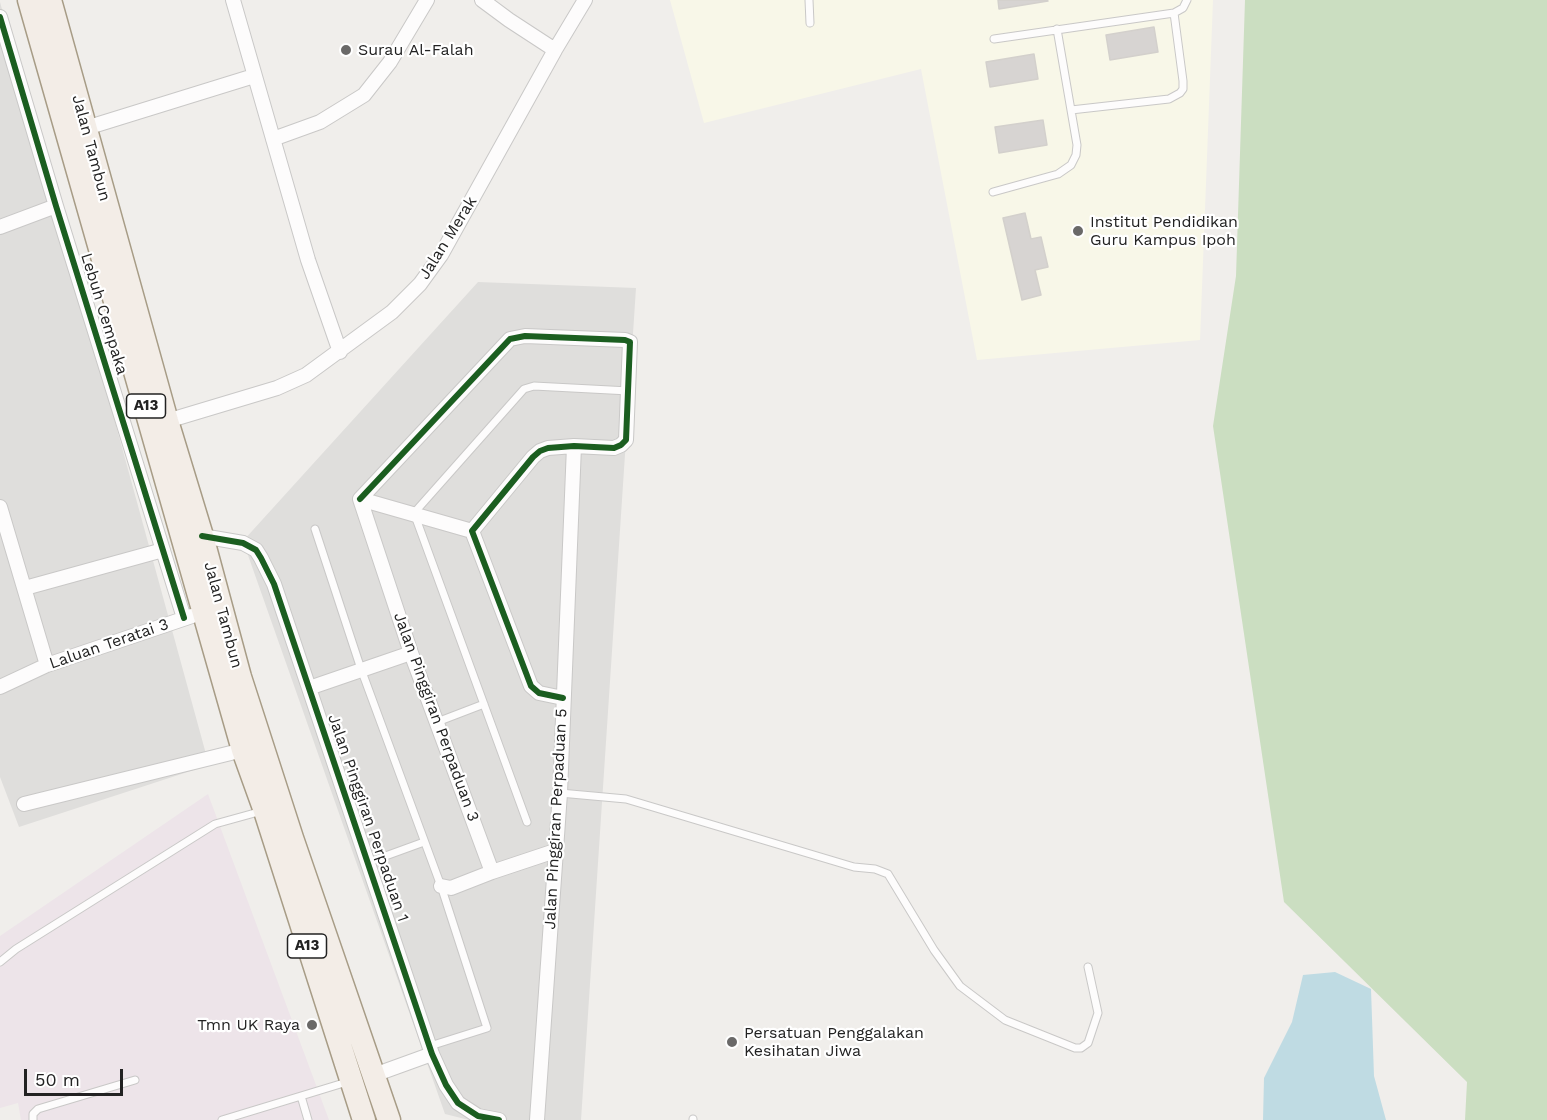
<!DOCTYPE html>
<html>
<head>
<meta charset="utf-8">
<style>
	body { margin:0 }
	#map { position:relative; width:1547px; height:1120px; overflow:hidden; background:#f0eeeb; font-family:"Work Sans",sans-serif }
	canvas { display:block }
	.scale { position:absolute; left:24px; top:1069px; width:99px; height:27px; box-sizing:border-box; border:3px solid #222; border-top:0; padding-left:8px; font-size:18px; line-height:21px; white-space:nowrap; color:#222; -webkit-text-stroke:4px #fff; paint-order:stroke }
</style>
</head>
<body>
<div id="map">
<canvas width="1547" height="1120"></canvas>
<div class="scale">50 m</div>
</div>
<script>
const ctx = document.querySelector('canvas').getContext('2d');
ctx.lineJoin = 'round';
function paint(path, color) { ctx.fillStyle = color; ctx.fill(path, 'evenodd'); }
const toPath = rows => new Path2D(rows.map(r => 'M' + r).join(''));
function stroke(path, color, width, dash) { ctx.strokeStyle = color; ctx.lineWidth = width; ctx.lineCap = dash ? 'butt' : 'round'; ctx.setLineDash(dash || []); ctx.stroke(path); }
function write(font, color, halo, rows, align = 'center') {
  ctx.font = font + ' "Work Sans",sans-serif'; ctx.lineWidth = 4.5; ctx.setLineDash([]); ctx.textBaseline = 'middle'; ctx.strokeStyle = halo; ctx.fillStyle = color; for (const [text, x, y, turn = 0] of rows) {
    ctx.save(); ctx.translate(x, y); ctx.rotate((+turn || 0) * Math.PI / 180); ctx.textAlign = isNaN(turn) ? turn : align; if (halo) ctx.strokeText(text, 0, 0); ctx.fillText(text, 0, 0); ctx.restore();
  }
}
paint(toPath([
	[0,2,209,765,19,827,0,777],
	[478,282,636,288,581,1120,469,1120,445,1114,243,541]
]), '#dfdedc');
paint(toPath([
	[208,794,329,1120,21,1120,18,1103,0,1108,0,936]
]), '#ede4e9');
paint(toPath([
	[670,0,1213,0,1200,340,977,360,921,69,704,123]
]), '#f8f7e8');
paint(toPath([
	[1245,0,1547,0,1547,1120,1465,1120,1467,1082,1284,902,1213,426,1236,276]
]), '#cbdec1');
paint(toPath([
	[1335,972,1371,989,1374,1076,1386,1120,1263,1120,1264,1078,1292,1022,1303,975]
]), '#bfdbe3');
const building = toPath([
	[998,0,1047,0,1048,1,999,9,998,0],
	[1154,27,1158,52,1110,60,1106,35,1154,27],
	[1034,54,1038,79,990,87,986,62,1034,54],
	[1043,120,1047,145,999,153,995,127,1043,120],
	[1025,213,1031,239,1041,237,1048,267,1035,270,1041,295,1022,300,1003,218,1025,213]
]);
paint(building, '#d7d4d2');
stroke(building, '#d3d0cc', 1.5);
const lane = toPath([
	[809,0,810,23],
	[994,39,1174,13,1183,8,1187,0],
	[1071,110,1169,99,1180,93,1183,89,1183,81,1174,13],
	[993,192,1058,174,1071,165,1076,155,1077,145,1057,29],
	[315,529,361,669,441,886,487,1028,430,1046],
	[437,722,484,704],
	[560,793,626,799,854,867,875,869,888,874,934,950,960,986,1005,1020,1075,1048,1081,1048,1088,1043,1098,1013,1088,967],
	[527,822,414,513,524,389,534,386,629,391],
	[369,862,424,842],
	[0,962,16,949,215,824,262,811],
	[301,1096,308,1120],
	[33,1120,33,1114,38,1109,135,1080],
	[222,1120,347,1082],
	[693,1120,693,1119]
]);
const street = toPath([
	[233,0,308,260,340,352],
	[482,0,509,20,555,50],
	[0,17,56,206,184,618],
	[86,128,254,76],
	[273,139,320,122,364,95,390,62,427,0],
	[0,227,56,206],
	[167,421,277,388,306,375,392,312,420,284,441,255,555,50,585,0],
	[360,499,510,339,525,336,625,340,630,342,626,440,621,445,614,448,574,446,548,448,540,451,533,457,472,531,531,686,539,693,563,698],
	[360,499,411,653,492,872,555,851],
	[360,499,472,531],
	[0,507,47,665],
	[202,536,243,543,256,550,261,558,274,584,432,1054,446,1085,458,1103,478,1116,499,1120],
	[25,588,163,550],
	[0,687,47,665,192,616],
	[309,688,411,653],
	[24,804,243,750],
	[441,886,451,888,492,872],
	[374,1075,432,1054],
	[537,1120,560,793,574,446]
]);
const primary = toPath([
	[29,0,243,750,265,811,364,1120],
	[50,0,167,421,202,536,240,677,292,838,389,1120]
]);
stroke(lane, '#c9c8c7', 9);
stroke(street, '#c9c8c7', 16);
stroke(primary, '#a79c86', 25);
stroke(lane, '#fdfcfc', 7);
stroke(street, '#fdfcfc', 14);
stroke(primary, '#f3ede7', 22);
stroke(toPath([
	[0,17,56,206,184,618],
	[360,499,510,339,525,336,625,340,630,342,626,440,621,445,614,448,574,446,548,448,540,451,533,457,472,531,531,686,539,693,563,698],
	[202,536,243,543,256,550,261,558,274,584,432,1054,446,1085,458,1103,478,1116,499,1120]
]), '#1b5e20', 6);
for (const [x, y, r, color] of [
	[346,50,6,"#6a6968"],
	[1078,231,6,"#6a6968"],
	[312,1025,6,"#6a6968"],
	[732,1042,6,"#6a6968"]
]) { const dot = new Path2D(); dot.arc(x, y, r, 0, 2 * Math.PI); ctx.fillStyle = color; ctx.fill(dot); stroke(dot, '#fff', 2); }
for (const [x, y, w] of [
	[146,406,39],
	[307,946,39]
]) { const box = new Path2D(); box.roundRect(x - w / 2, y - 12, w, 24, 4.5); ctx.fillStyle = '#fff'; ctx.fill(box); stroke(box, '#222', 1.5); }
write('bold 15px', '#222', null, [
	["A13",146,406],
	["A13",307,946]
]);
write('16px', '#222', '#fff', [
	["Surau Al-Falah",358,50],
	["Institut Pendidikan",1090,222],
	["Guru Kampus Ipoh",1090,240],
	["Tmn UK Raya",300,1025,"right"],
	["Persatuan Penggalakan",744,1033],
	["Kesihatan Jiwa",744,1051]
], 'left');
write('16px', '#222', '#fff', [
	["Jalan Tambun",91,148,75],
	["Jalan Merak",448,238,-58],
	["Lebuh Cempaka",104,314,73],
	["Jalan Tambun",223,615,75],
	["Laluan Teratai 3",109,644,-19],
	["Jalan Pinggiran Perpaduan 3",436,717,70],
	["Jalan Pinggiran Perpaduan 1",368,818,71],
	["Jalan Pinggiran Perpaduan 5",556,819,-87]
]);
</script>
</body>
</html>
